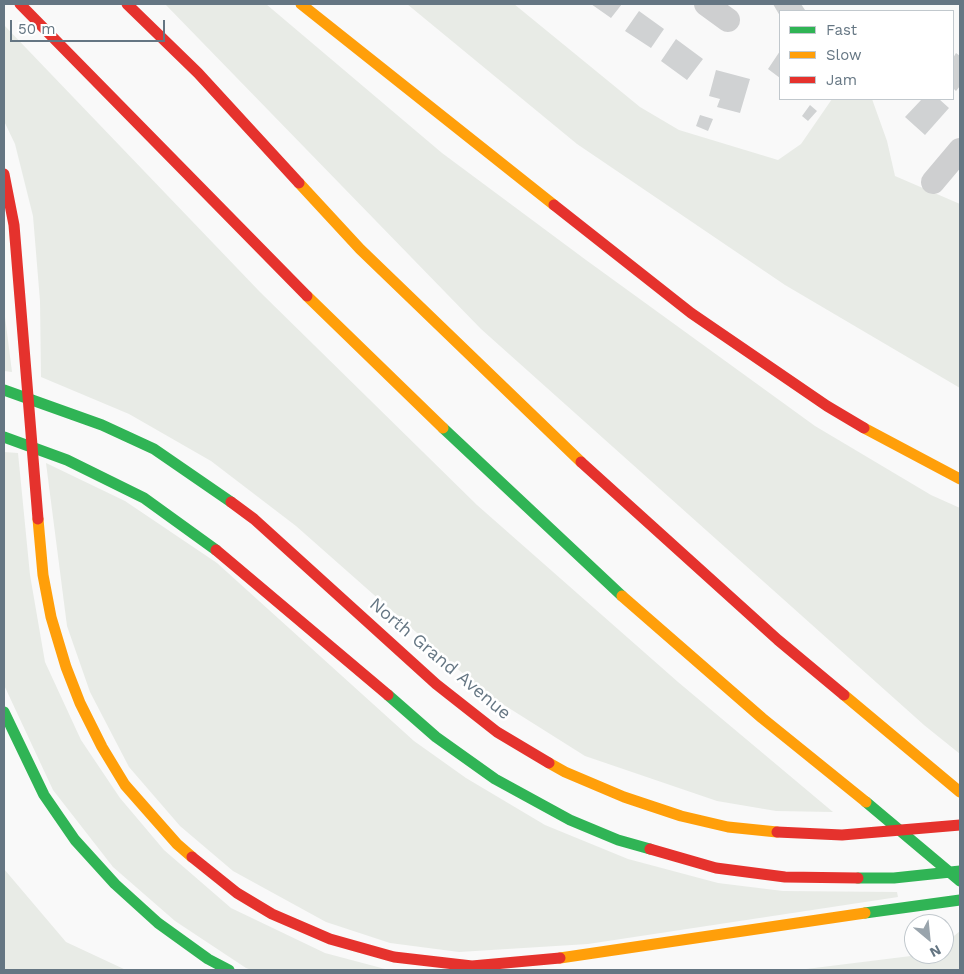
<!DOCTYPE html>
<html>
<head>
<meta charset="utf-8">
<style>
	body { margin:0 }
	#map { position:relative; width:964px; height:974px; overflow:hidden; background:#f9f9f9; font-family:"Work Sans",sans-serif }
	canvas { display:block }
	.frame { position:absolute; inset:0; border:5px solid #657683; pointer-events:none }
	.legend { position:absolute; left:779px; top:10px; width:175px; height:90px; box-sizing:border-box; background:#fff; border:1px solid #c1c8cd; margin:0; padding:6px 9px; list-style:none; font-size:15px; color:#657683 }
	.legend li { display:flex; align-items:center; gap:10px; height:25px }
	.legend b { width:25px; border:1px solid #c1c8cd }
	.north { position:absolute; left:904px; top:914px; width:50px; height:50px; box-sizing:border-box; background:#fff; border:1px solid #c1c8cd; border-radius:50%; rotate:152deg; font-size:14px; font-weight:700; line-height:20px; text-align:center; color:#657683 }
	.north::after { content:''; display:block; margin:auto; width:18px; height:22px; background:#99a4ac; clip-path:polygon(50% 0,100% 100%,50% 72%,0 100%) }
	.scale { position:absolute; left:10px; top:20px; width:155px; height:22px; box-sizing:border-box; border:2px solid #657683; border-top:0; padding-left:6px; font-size:15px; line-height:18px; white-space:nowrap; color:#657683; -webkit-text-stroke:4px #fff; paint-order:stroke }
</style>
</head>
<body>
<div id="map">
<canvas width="964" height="974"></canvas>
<div class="frame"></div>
<ul class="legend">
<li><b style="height:6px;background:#30b455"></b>Fast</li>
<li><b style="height:6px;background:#ff9f0a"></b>Slow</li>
<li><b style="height:6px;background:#e5322d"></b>Jam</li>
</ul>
<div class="north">N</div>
<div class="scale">50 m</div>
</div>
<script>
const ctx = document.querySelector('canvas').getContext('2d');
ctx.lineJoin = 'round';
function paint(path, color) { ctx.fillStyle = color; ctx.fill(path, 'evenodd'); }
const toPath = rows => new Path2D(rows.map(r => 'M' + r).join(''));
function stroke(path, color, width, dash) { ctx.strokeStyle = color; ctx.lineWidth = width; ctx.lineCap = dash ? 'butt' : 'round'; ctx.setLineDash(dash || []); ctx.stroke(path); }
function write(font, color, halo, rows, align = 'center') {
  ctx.font = font + ' "Work Sans",sans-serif'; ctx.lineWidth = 5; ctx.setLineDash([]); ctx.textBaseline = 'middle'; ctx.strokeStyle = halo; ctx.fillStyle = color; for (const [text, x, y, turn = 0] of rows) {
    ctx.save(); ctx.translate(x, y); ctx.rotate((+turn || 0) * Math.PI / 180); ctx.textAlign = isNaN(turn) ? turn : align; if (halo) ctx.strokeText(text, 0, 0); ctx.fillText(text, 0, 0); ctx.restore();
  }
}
paint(toPath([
	[165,4,266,4,442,153,586,260,815,426,931,495,960,508,960,754,924,725,481,329],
	[407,4,514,4,640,107,679,130,778,160,801,144,832,99,872,99,887,141,895,176,960,204,960,388,785,285,577,144],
	[4,25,260,292,477,505,678,682,833,812,776,811,717,801,585,756,485,693,296,526,211,461,129,414,41,377,40,301,33,216,15,144,4,121],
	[4,309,12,372,4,371],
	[4,452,18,453,30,575,45,662,81,740,120,798,164,850,231,908,325,953,389,970,252,970,246,968,175,921,113,867,53,790,4,685],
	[46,463,125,501,217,563,414,741,466,778,545,825,628,859,718,883,783,891,897,892,898,897,588,944,459,952,390,943,326,922,233,871,180,826,129,767,90,692,67,626],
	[4,869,66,942,126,970,4,970],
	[960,931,960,970,798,970,927,954,944,954,944,944]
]), '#e8ebe6');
paint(toPath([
	[591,4,622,4,611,18],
	[773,4,801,4,805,10,780,11,780,16],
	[639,11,664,29,651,48,625,31],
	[676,39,703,59,687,80,661,61],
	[780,51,780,78,768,69],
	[956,53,960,56,960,86,956,91,953,88,953,58],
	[716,70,750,79,740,113,717,107,720,99,709,96],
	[922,99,939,99,949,108,925,135,905,117],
	[810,105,817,111,808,121,802,116],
	[700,115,713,119,708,131,696,126]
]), '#d0d2d3');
stroke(toPath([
	[706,4,728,20],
	[933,182,960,150]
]), '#cecfd0', 24);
stroke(toPath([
	[4,390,102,425,154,449,231,502],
	[443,428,622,596],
	[4,437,67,460,144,498,216,550],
	[388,695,436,737,495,779,570,820,618,840,650,849],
	[4,712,44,795,75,840,115,884,158,923,208,959,229,970],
	[866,802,960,881],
	[858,878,894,878,960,871],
	[865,913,960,900]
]), '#30b455', 11);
stroke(toPath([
	[301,4,554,205],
	[299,183,360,249,581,462],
	[307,296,443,428],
	[864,428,960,479],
	[38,519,43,575,51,617,66,667,80,703,102,747,125,785,177,844,192,857],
	[622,596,762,718,866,802],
	[844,695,960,792],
	[549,763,565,772,624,797,681,816,728,827,777,832],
	[560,958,865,913]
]), '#ff9f0a', 11);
stroke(toPath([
	[20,4,307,296],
	[127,4,198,73,299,183],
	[4,174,14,225,38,519],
	[554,205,691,313,827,406,864,428],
	[581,462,778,640,844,695],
	[231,502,254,519,436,684,497,732,549,763],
	[216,550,388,695],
	[777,832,842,835,960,825],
	[650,849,716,868,785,877,858,878],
	[192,857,237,893,272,914,330,939,394,957,472,966,560,958]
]), '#e5322d', 11);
write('18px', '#657683', '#fff', [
	["North Grand Avenue",440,659,40]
]);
</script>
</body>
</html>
